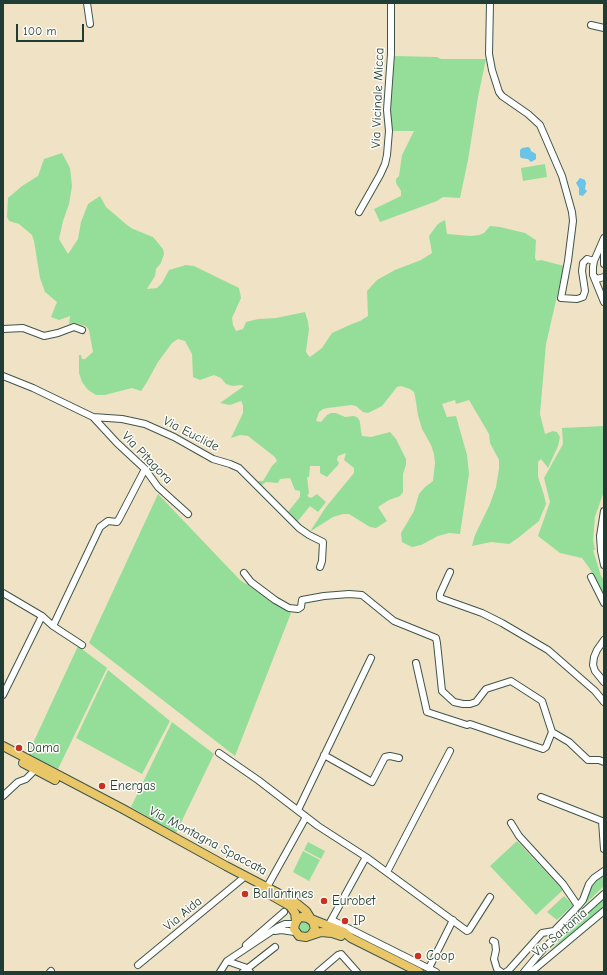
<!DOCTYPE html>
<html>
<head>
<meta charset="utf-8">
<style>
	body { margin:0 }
	#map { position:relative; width:607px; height:975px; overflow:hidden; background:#f0e2c4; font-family:"Comic Neue",sans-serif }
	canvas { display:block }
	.frame { position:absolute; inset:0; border:4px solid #1f3d34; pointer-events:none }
	.scale { position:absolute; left:16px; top:24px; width:68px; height:18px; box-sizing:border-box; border:2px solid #1f3d34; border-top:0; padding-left:5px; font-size:12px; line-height:14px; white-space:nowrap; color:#1f3d34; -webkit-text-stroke:3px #fdfcf7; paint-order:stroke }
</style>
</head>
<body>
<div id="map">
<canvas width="607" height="975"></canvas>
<div class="frame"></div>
<div class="scale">100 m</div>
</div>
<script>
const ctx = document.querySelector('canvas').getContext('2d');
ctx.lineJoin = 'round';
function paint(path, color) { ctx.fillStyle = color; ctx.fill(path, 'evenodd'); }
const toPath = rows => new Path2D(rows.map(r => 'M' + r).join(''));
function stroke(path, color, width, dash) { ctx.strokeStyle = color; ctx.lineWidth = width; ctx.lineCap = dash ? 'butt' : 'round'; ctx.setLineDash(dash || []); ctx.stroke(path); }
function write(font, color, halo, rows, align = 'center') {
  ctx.font = font + ' "Comic Neue",sans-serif'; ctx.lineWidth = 3; ctx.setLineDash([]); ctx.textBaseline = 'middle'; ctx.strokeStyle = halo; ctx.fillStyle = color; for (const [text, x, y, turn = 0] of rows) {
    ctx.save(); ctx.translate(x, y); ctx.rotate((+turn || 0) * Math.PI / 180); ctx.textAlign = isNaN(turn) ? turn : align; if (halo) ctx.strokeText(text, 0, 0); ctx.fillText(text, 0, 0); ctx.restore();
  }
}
paint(toPath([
	[393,56,437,57,441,59,486,59,478,97,468,160,460,198,443,197,437,201,380,222,374,209,401,196,401,191,396,183,396,179,399,176,402,155,414,131,390,131,389,110],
	[62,153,70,168,72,186,69,204,63,221,59,239,68,254,78,239,81,222,88,204,100,196,106,207,127,225,133,229,153,237,163,249,164,254,161,263,156,269,155,276,147,289,157,288,162,283,169,270,186,265,194,266,239,288,241,298,232,318,233,325,236,331,243,329,246,322,258,319,276,318,305,312,308,322,309,329,306,351,307,354,310,357,322,348,332,333,352,324,360,321,368,316,367,291,377,280,395,270,421,260,432,253,429,236,437,225,441,222,445,220,447,234,471,236,479,235,484,233,490,226,500,227,525,233,536,240,535,258,537,261,541,260,564,266,546,344,540,414,545,434,553,431,557,432,560,437,558,446,548,468,541,459,538,462,538,477,544,495,546,504,539,521,518,538,509,544,491,542,472,546,475,535,490,504,496,487,499,469,499,460,490,443,489,434,469,400,456,404,455,400,442,404,447,417,456,416,467,455,469,474,460,534,449,533,438,536,421,545,412,547,402,542,401,533,414,511,419,494,425,487,433,481,435,463,434,454,431,445,422,429,418,415,415,396,414,392,410,389,401,386,397,387,382,406,368,413,363,412,356,406,351,405,328,408,323,409,319,412,316,421,321,422,327,415,331,413,336,413,345,417,354,416,358,418,360,422,361,431,362,436,371,437,390,432,396,439,406,459,406,465,403,474,403,492,400,496,389,500,378,507,387,521,376,528,370,527,349,514,343,514,333,517,311,531,311,530,326,507,354,473,354,468,344,460,346,453,338,456,337,460,339,463,338,465,327,477,320,473,320,466,310,466,309,477,307,477,309,493,307,496,311,498,317,494,326,502,318,512,310,506,297,522,287,513,300,497,300,491,295,490,290,478,280,479,278,483,266,482,259,487,256,484,258,481,263,481,272,466,277,461,275,457,248,436,240,435,231,438,243,413,243,405,241,401,230,405,220,403,244,386,241,385,233,386,226,384,221,378,214,375,200,380,193,377,192,354,185,341,178,339,172,343,158,362,147,382,141,391,132,388,105,395,96,395,88,390,82,382,79,373,79,355,81,355,82,359,85,359,93,352,89,330,86,326,75,323,69,324,70,316,59,320,51,317,57,302,45,292,40,278,34,241,32,235,19,224,9,221,7,217,8,198,22,186,38,176,44,159],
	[545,164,547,177,523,181,521,168],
	[604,426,604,491,595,517,593,540,595,550,593,550,601,576,604,580,604,596,590,569,582,558,560,553,538,536,550,502,544,478,563,444,562,428],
	[158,494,240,580,291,613,235,756,89,643],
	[78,646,107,668,58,769,28,754],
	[108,670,170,721,142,774,76,738],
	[172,722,214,754,176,833,131,807],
	[517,841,563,890,536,915,490,866],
	[308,842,325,851,321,859,304,850],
	[303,851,320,860,309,881,293,872],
	[604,876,604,886,581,908,586,900,590,886,598,877],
	[564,896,573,905,557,920,547,912],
	[604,899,604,908,543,958,588,912],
	'298 927a6 6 0 1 1 12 0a6 6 0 1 1-12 0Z'
]), '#95de99');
paint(toPath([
	[528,147,530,148,531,151,536,154,536,159,533,161,531,162,528,159,521,158,520,156,520,150,522,148],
	[580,178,585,180,586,183,585,189,587,191,583,196,579,195,579,188,576,183]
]), '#6ac4e7');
const minor = toPath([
	[87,3,90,24],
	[490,3,489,54,492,70,499,92,502,96,528,114,540,125,562,176,572,212,573,221,568,261,561,298,577,299,583,297,585,291,582,271,583,263,587,259,594,261],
	[591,25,604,28],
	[359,212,380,175,385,164,387,155,389,131,387,110,391,54,391,3],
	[604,247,604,264],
	[593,275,604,302],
	[604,277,597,279,593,275,593,267,594,261,604,238],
	[3,329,23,328,44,336,58,333,74,327,82,330],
	[3,376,33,388,93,417,122,419,145,424,174,437,213,459,230,464,239,468,299,528,309,535,323,542,322,561,320,567],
	[93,417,117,443,145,469,158,487,188,514],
	[604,511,600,536,601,551,604,565],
	[450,572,440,594,440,598,482,613,502,623,548,650,595,691,604,702],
	[244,573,251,582,275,600,289,608,298,609,301,607,302,600,324,596,349,594,362,595,394,621,436,638,437,643,442,691,454,702,463,704,470,704,476,702,486,689,511,681,542,701,552,732,569,742,588,760,599,760,604,762],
	[591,577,604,603],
	[3,593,42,616,53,626,82,645],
	[53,626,100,527,108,521,117,522,119,519,145,469],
	[604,640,597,650,594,657,593,665,595,671,604,682],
	[416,663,427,712,467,725,470,724,543,749,546,747,552,732],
	[3,695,42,616],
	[219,753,258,780,318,826,366,857,328,926],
	[324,755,372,782,385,757,390,756,399,758],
	[3,796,18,782,26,779,35,770],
	[541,797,602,821,604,849],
	[298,810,371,658],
	[511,823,519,836,563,884,578,906],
	[366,857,467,931,469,930,490,897],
	[387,872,450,751],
	[267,887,306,817],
	[332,920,436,972],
	[275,931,281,930,295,932],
	[493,941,495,942,496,950,494,959,497,969,501,972],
	[246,945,284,912],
	[227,961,247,968,250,972],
	[138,965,242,879],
	[429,968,453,920],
	[50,972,51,971],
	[220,972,227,961,278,927,285,924,295,924],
	[243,972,275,947],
	[318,972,338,955,341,954,357,972],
	[506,972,509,970,542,933,554,931,578,906,583,900,589,884,594,878,604,871],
	[524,972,544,948,604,894],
	[531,972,604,911]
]);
const major = toPath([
	[3,746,123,809,226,866,295,902,306,911,311,919,344,932,351,938,419,972],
	[23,763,55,780],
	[260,889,290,906,295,913,296,921],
	[311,935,315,929,313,922,308,918,301,917,298,919,295,924,294,929,299,936,306,937,321,932,332,933,341,936]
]);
stroke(minor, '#3e564a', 8);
stroke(major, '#3e564a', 10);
stroke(minor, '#fff', 6);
stroke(major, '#e9c769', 8);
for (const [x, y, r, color] of [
	[19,748,4,"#c8321e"],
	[102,786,4,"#c8321e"],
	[245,894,4,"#c8321e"],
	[324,901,4,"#c8321e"],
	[345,921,4,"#c8321e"],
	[418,956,4,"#c8321e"]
]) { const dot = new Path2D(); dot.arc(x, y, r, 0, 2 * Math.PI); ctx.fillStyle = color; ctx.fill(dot); stroke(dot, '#fdfcf7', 1.5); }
write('13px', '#1f3d34', '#fdfcf7', [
	["Via Vicinale Micca",378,98,-88],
	["Via Euclide",191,434,27],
	["Via Pitagora",147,458,46],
	["Via Montagna Spaccata",208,841,28],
	["Via Aida",183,914,-40],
	["Via Sartania",560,933,-40]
]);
write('13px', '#1f3d34', '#fdfcf7', [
	["Dama",27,748],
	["Energas",110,786],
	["Ballantines",253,894],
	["Eurobet",332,901],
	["IP",353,921],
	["Coop",426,956]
], 'left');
</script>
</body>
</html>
